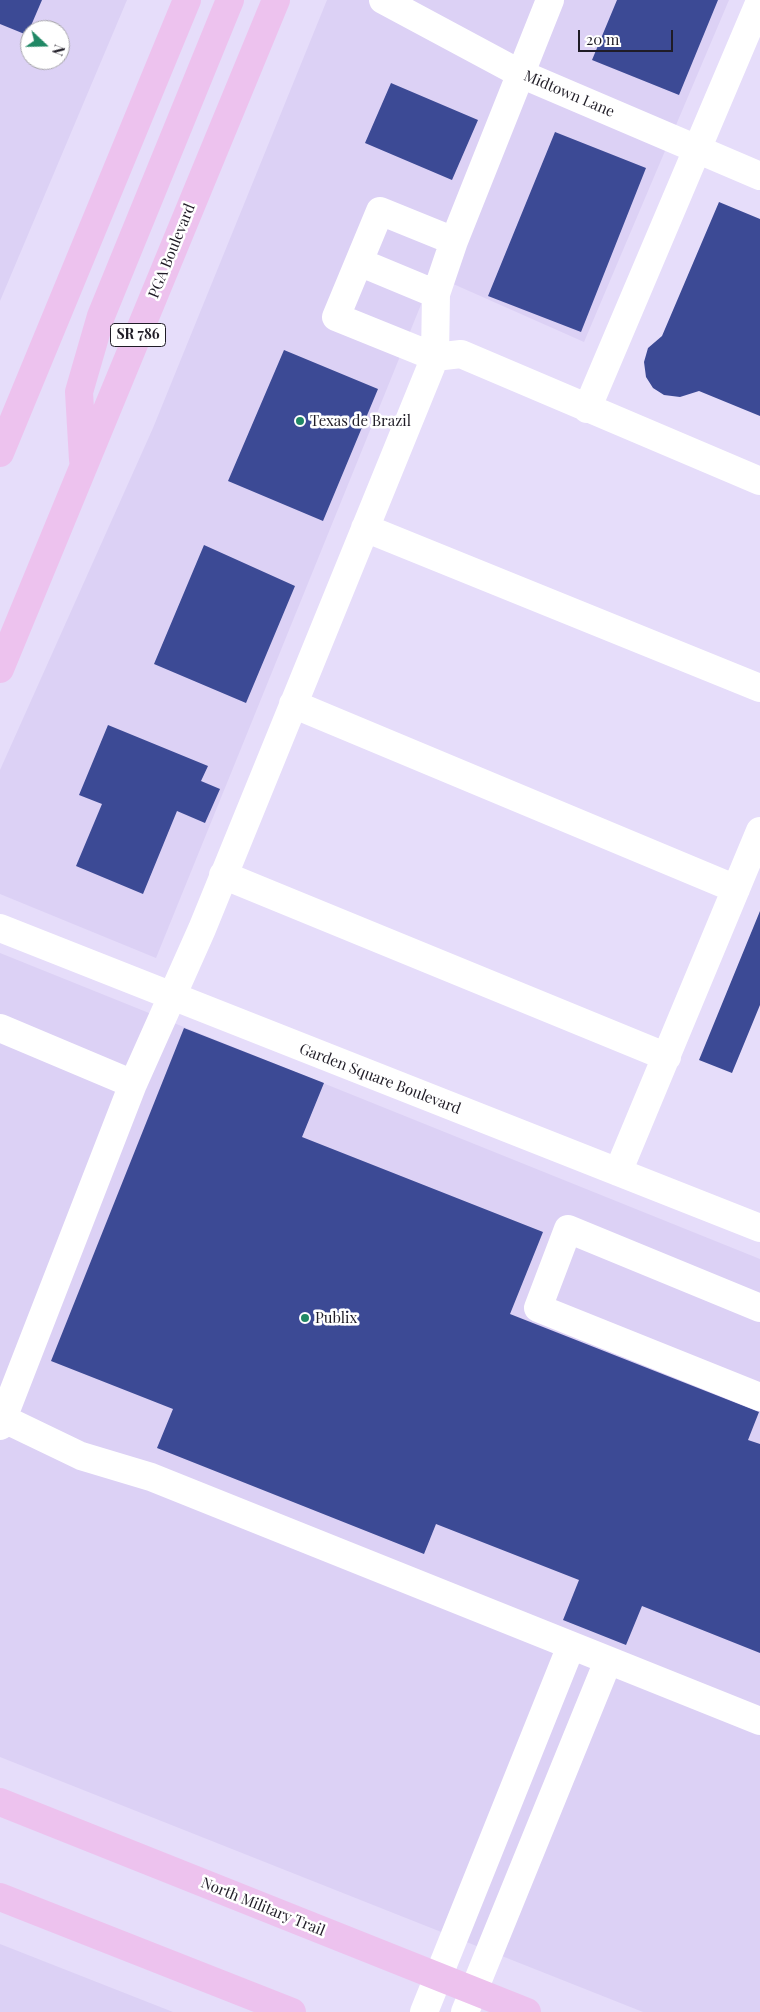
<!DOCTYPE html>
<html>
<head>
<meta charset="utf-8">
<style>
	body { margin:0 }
	#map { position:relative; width:760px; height:2012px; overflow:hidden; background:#e6ddfa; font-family:"Playfair Display",serif }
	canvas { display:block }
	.north { position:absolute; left:20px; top:20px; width:50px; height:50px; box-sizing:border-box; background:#fff; border:1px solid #a5a4a8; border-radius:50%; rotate:111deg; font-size:14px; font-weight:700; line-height:20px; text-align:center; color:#1f1c26 }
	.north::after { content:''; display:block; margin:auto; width:18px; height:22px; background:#208865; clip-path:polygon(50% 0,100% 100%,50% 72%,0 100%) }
	.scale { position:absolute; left:578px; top:30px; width:95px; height:22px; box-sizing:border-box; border:2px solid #1f1c26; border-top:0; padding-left:6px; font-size:15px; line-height:18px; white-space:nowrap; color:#1f1c26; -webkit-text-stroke:4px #fff; paint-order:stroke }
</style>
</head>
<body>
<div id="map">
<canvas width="760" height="2012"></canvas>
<div class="north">N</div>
<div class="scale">20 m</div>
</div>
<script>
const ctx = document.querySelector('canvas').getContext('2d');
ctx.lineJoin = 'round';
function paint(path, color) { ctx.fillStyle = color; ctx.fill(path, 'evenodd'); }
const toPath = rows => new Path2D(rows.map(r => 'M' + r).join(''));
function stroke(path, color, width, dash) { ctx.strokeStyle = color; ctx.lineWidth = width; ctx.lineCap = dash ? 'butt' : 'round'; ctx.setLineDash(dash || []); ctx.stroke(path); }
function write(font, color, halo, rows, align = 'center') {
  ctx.font = font + ' "Playfair Display",serif'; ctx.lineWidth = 5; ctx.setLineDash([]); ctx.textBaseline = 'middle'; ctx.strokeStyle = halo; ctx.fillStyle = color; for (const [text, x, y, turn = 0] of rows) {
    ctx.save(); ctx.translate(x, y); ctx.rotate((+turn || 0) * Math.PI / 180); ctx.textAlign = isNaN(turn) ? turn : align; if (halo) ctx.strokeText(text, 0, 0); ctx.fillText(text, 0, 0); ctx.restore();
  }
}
paint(toPath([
	[0,0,127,0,0,301],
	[30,30,60,30,60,60,30,60],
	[327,0,729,0,584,342,433,275,156,958,0,894,0,770,153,428],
	[0,953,760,1259,760,2012,643,2012,0,1757],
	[0,1944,173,2012,0,2012]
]), '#dcd1f5');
paint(toPath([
	[0,0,42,0,27,35,0,24],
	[617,0,718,0,679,95,592,60],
	[391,83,478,120,452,180,365,143],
	[555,132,646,168,581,332,488,296],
	[719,202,760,219,760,416,699,391,680,397,664,395,653,388,646,377,644,362,648,348,662,336],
	[284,350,378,389,323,521,228,481],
	[204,545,295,586,246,703,154,664],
	[108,725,208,766,201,781,220,789,205,823,177,811,143,894,76,866,102,804,79,795],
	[760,911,760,1005,732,1073,699,1060],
	[184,1028,324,1083,302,1137,543,1232,510,1314,759,1412,748,1440,760,1444,760,1653,642,1606,626,1645,563,1620,579,1580,436,1524,424,1554,157,1448,173,1409,51,1361]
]), '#3c4a95');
stroke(toPath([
	[383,0,521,74,760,176],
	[454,241,380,211,336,317,435,357,436,294,454,241,550,0],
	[359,262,436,294],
	[587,409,760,1],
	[365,528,760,688],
	[293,704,736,889],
	[223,875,667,1057],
	[0,928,760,1228],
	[0,1028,133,1084],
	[618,1172,760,831],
	[760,1308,568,1229,538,1308,760,1397],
	[0,1417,81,1456,151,1477,760,1721],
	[0,1426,133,1084,202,929,435,357,461,354,760,481],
	[424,2012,571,1646],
	[465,2012,608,1661]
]), '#fff', 28);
stroke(toPath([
	[0,453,187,0],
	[83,460,79,392,101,316,230,0],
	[0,669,276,0],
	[0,1802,527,2012],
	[0,1897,292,2012]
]), '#edc2ee', 28);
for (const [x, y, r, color] of [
	[300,421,5,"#208865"],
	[305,1318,5,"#208865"]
]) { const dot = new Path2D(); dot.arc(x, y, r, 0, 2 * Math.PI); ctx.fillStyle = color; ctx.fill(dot); stroke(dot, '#fff', 2); }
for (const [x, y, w] of [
	[138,335,55]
]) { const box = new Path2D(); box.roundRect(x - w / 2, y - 11.5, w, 23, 4); ctx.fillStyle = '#fff'; ctx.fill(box); stroke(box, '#1f1c26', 1); }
write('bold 14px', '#1f1c26', null, [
	["SR 786",138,335]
]);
write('15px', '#1f1c26', '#fff', [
	["Midtown Lane",569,94,23],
	["PGA Boulevard",172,251,-68],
	["Garden Square Boulevard",380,1079,21],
	["North Military Trail",263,1907,22]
]);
write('15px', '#1f1c26', '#fff', [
	["Texas de Brazil",310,421],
	["Publix",315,1318]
], 'left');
</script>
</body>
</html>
